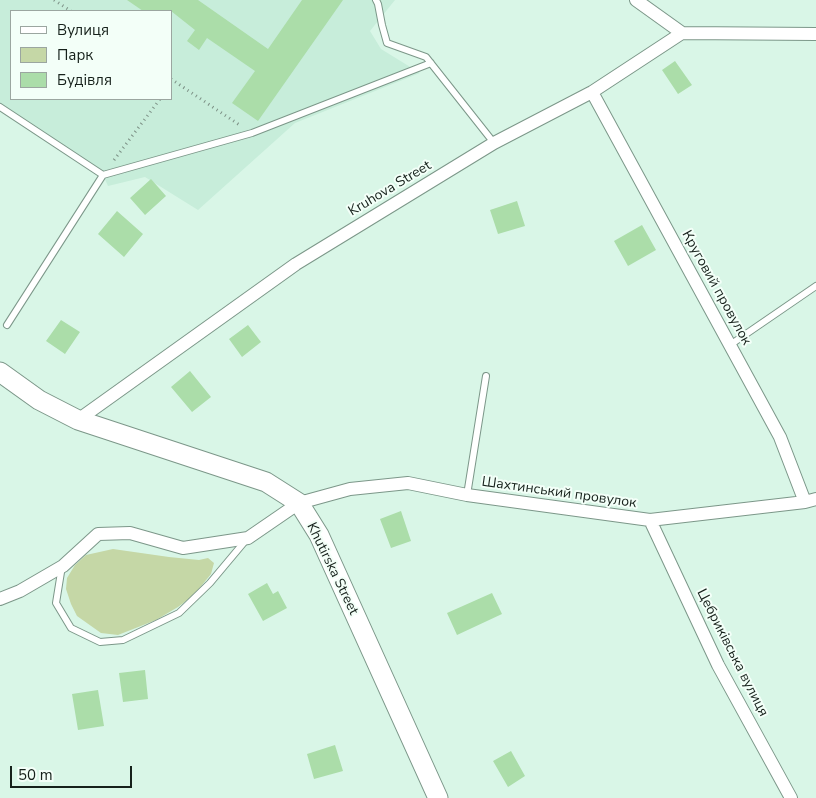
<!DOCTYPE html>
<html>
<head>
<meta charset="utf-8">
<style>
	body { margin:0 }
	#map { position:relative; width:816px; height:798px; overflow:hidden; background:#d9f6e7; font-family:"Nunito Sans",sans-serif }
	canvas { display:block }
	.legend { position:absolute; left:10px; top:10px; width:162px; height:90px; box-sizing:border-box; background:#f3fff8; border:1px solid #9ba6a0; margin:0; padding:6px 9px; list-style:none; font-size:15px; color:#16211b }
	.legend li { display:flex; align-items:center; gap:10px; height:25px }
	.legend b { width:25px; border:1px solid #9ba6a0 }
	.scale { position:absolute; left:10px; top:766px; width:122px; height:22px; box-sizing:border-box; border:2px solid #16211b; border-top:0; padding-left:6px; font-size:15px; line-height:18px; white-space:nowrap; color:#16211b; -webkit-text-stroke:4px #f3fff8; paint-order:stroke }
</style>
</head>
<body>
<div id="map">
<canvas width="816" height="798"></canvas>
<ul class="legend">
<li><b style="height:6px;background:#fff"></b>Вулиця</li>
<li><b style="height:14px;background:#c5d7a6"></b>Парк</li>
<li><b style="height:14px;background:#abdda9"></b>Будівля</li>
</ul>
<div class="scale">50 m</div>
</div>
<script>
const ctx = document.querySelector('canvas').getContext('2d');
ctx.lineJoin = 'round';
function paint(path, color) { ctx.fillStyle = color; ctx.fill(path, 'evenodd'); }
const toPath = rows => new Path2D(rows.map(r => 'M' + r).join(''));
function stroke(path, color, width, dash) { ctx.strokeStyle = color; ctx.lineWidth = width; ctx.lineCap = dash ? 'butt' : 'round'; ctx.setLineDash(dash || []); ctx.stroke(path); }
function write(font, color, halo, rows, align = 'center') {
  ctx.font = font + ' "Nunito Sans",sans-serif'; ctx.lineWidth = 4; ctx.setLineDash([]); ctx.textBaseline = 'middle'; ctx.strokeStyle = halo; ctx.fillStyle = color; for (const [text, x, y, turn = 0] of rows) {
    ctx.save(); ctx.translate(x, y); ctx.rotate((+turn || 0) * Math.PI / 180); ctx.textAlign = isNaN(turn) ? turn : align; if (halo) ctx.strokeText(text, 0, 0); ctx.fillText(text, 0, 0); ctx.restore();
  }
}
paint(toPath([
	[0,0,395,0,370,31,381,49,420,73,295,123,198,210,145,177,108,186,103,175,0,107],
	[11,11,171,11,171,99,11,99]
]), '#c7edda');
paint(toPath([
	[113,549,169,557,199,560,208,558,214,563,211,574,194,595,178,607,156,620,118,635,101,633,77,616,71,604,66,589,67,578,75,565,86,555]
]), '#c5d7a6');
paint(toPath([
	[127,0,198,0,268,49,302,0,343,0,258,121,232,103,255,71,207,38,199,50,187,41,195,30,171,11,143,11],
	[675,61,692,85,678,94,662,70],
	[151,179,166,196,145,215,130,198],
	[517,201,525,226,498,234,490,210],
	[117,211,143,234,124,257,98,234],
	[642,225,656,250,628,266,614,241],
	[61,320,80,332,65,354,46,341],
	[248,325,261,342,242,357,229,339],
	[190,371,211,397,192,412,171,387],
	[401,511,411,541,391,548,380,519],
	[267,583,273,594,278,591,287,608,263,621,248,594],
	[492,593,502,614,457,635,447,613],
	[145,670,148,699,123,702,119,673],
	[98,690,104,726,78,730,72,694],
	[335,745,343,771,314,779,307,754],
	[511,751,525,776,508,787,493,761]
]), '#abdda9');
const service = toPath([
	[376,0,378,4,382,25,387,43,426,57,494,143],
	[0,107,103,175],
	[7,325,103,175,252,133,431,63],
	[730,345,816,286],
	[467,495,486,376],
	[62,566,56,603,71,628,100,642,123,640,179,613,210,583,246,540]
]);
const minor = toPath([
	[682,33,816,34],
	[592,92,780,437,805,502],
	[78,420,296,264,494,143,592,92,682,33,636,0],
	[650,520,718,665,791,798],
	[0,599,20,591,63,566,98,534,130,533,183,548,248,538,299,503,350,489,408,483,467,495,650,520,805,502,816,499]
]);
const secondary = toPath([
	[0,372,39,400,78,420,266,482,299,503,319,535,438,798]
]);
stroke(service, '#7c9789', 8);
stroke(minor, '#7c9789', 14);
stroke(secondary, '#7c9789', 21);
stroke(toPath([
	[54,0,71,11],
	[171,79,241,126],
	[114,160,160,99]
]), '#7c9085', 3, [1, 4]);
stroke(service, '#fff', 6);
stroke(minor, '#fff', 12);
stroke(secondary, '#fff', 19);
write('14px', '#16211b', '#f3fff8', [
	["Kruhova Street",390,189,-31],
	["Круговий провулок",716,288,61],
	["Шахтинський провулок",559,493,8],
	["Khutirska Street",332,569,64],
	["Цебриківська вулиця",732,653,63]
]);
</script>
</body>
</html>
